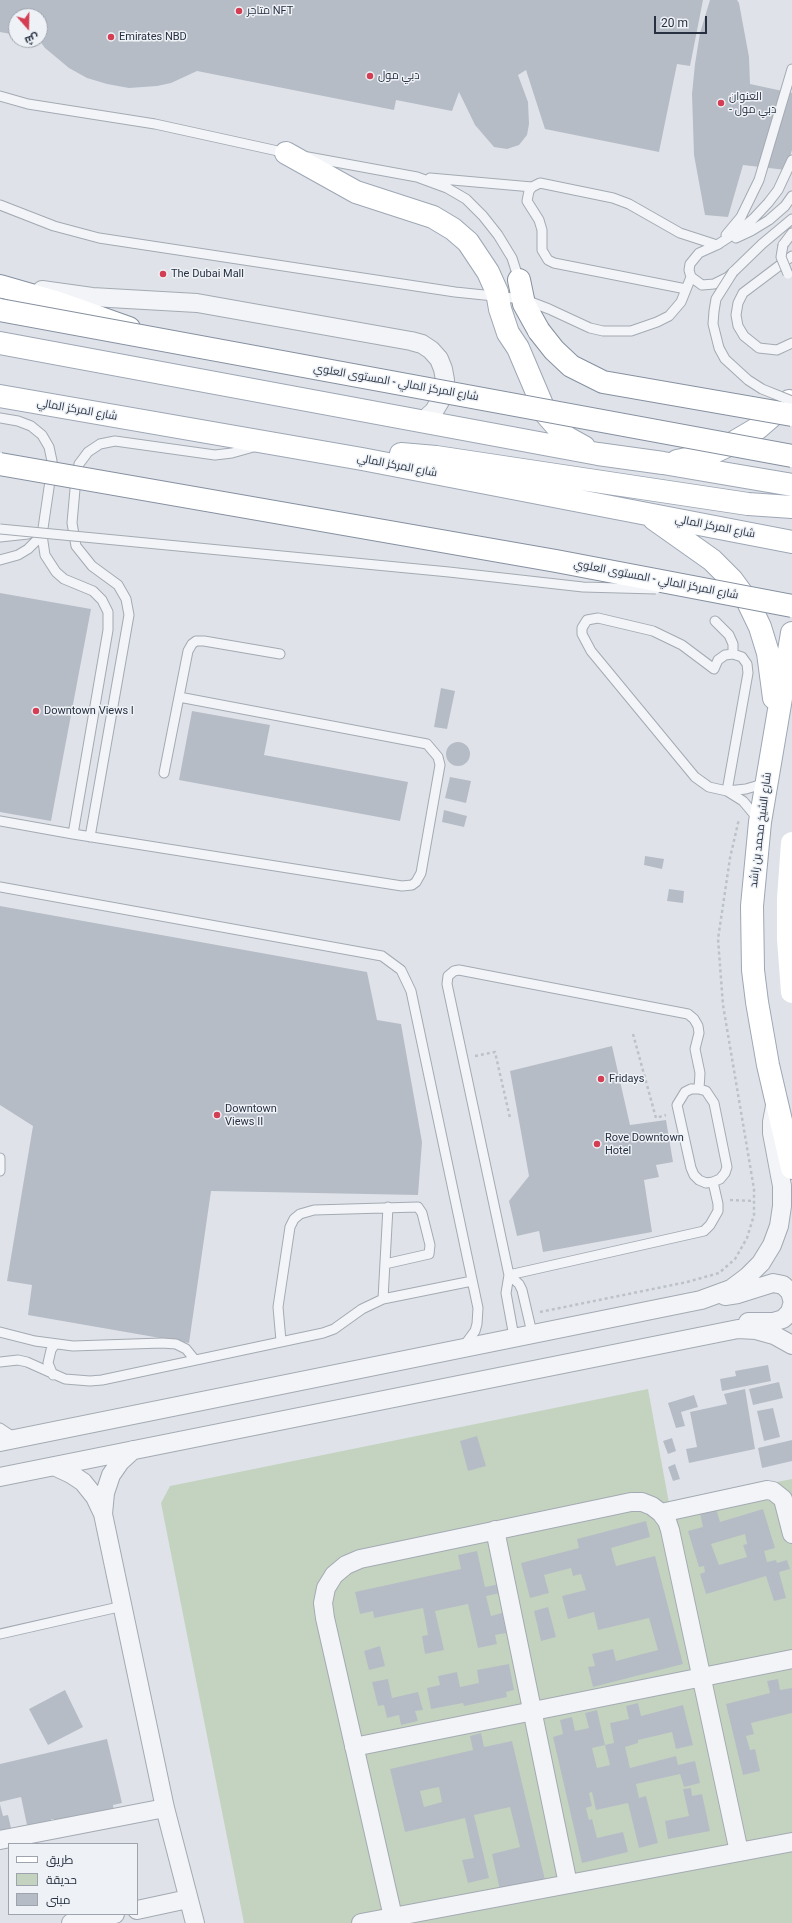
<!DOCTYPE html>
<html>
<head>
<meta charset="utf-8">
<style>
	body { margin:0 }
	#map { position:relative; width:792px; height:1923px; overflow:hidden; background:#dfe3e9; font-family:Roboto,Cairo,sans-serif }
	canvas { display:block }
	.legend { position:absolute; left:8px; top:1843px; width:130px; height:72px; box-sizing:border-box; background:#eef2f6; border:1px solid #9ea4ae; margin:0; padding:5px 7px; list-style:none; font-size:12px; color:#273041 }
	.legend li { display:flex; align-items:center; gap:8px; height:20px }
	.legend b { width:20px; border:1px solid #9ea4ae }
	.north { position:absolute; left:8px; top:8px; width:40px; height:40px; box-sizing:border-box; background:#eef2f6; border:1px solid #9ea4ae; border-radius:50%; rotate:160deg; font-size:11px; font-weight:700; line-height:16px; text-align:center; color:#273041 }
	.north::after { content:''; display:block; margin:auto; width:14px; height:18px; background:#d43e54; clip-path:polygon(50% 0,100% 100%,50% 72%,0 100%) }
	.scale { position:absolute; left:654px; top:16px; width:53px; height:18px; box-sizing:border-box; border:2px solid #273041; border-top:0; padding-left:5px; font-size:12px; line-height:14px; white-space:nowrap; color:#273041; -webkit-text-stroke:3px #eef2f6; paint-order:stroke }
</style>
</head>
<body>
<div id="map">
<canvas width="792" height="1923"></canvas>
<ul class="legend">
<li><b style="height:5px;background:#fff"></b>طريق</li>
<li><b style="height:11px;background:#c4d3c0"></b>حديقة</li>
<li><b style="height:11px;background:#b6bcc6"></b>مبنى</li>
</ul>
<div class="north">ش</div>
<div class="scale">20 m</div>
</div>
<script>
const ctx = document.querySelector('canvas').getContext('2d');
ctx.lineJoin = 'round';
function paint(path, color) { ctx.fillStyle = color; ctx.fill(path, 'evenodd'); }
const toPath = rows => new Path2D(rows.map(r => 'M' + r).join(''));
function stroke(path, color, width, dash) { ctx.strokeStyle = color; ctx.lineWidth = width; ctx.lineCap = dash ? 'butt' : 'round'; ctx.setLineDash(dash || []); ctx.stroke(path); }
function write(font, color, halo, rows, align = 'center') {
  ctx.font = font + ' Roboto,Cairo,sans-serif'; ctx.lineWidth = 3; ctx.setLineDash([]); ctx.textBaseline = 'middle'; ctx.strokeStyle = halo; ctx.fillStyle = color; for (const [text, x, y, turn = 0] of rows) {
    ctx.save(); ctx.translate(x, y); ctx.rotate((+turn || 0) * Math.PI / 180); ctx.textAlign = isNaN(turn) ? turn : align; if (halo) ctx.strokeText(text, 0, 0); ctx.fillText(text, 0, 0); ctx.restore();
  }
}
paint(toPath([
	[648,1389,669,1503,792,1479,792,1923,244,1923,161,1503,170,1486]
]), '#c4d3c0');
paint(toPath([
	[0,0,703,0,690,66,677,64,659,152,545,129,526,70,518,75,528,102,529,124,527,135,519,145,507,149,494,147,475,125,459,92,452,111,396,100,394,110,197,71,171,83,157,86,129,88,107,84,87,78,69,68,45,48,39,40,40,16,16,16,16,35,0,32],
	[710,0,737,0,739,3,749,57,750,84,792,93,792,150,786,170,743,165,728,217,705,215,694,155,692,94,695,64,700,33],
	[0,593,91,609,51,821,0,812],
	[441,688,455,691,447,729,434,727],
	[192,711,270,725,264,755,408,782,400,821,179,780],
	'446 754a12 12 0 1 1 24 0a12 12 0 1 1-24 0Z',
	[450,777,471,781,466,803,445,798],
	[444,810,467,816,464,827,442,822],
	[645,856,664,859,662,869,644,865],
	[669,889,684,891,683,903,667,901],
	[0,906,367,972,377,1020,401,1024,422,1142,418,1195,211,1191,189,1343,28,1315,32,1285,7,1281,33,1126,0,1105],
	[612,1046,630,1125,666,1120,673,1162,656,1165,659,1177,644,1180,652,1232,543,1252,539,1231,517,1236,509,1201,529,1176,510,1071],
	[768,1365,771,1381,722,1391,720,1379,736,1376,735,1371],
	[779,1382,783,1398,753,1405,749,1389],
	[745,1389,755,1449,689,1463,686,1449,697,1447,690,1412,727,1404,724,1394],
	[694,1395,698,1407,681,1412,685,1426,676,1428,668,1403],
	[773,1408,780,1437,764,1441,757,1411],
	[477,1436,486,1466,468,1471,460,1441],
	[672,1438,676,1451,668,1454,663,1441],
	[792,1440,792,1461,762,1468,758,1448],
	[675,1464,680,1479,673,1481,668,1467],
	[716,1508,720,1522,763,1509,775,1548,764,1551,767,1562,776,1560,777,1563,787,1560,790,1569,779,1572,786,1598,774,1601,766,1576,706,1594,700,1574,705,1572,704,1566,699,1567,688,1531,703,1527,700,1513],
	[745,1534,747,1544,743,1545,747,1557,719,1565,711,1544],
	[646,1521,650,1537,611,1548,616,1566,655,1556,683,1664,593,1687,588,1667,595,1666,592,1654,613,1649,616,1661,658,1650,649,1618,598,1630,594,1612,568,1619,562,1596,586,1590,581,1574,573,1576,571,1568,544,1575,549,1593,530,1598,521,1563,579,1548,577,1539],
	[477,1551,485,1587,499,1584,501,1593,486,1596,491,1616,502,1613,506,1633,495,1635,497,1644,478,1648,468,1604,435,1611,444,1650,425,1654,422,1636,428,1635,423,1608,374,1618,373,1611,360,1614,355,1592,461,1569,458,1555],
	[548,1607,556,1637,541,1641,534,1611],
	[380,1646,385,1666,369,1670,364,1651],
	[509,1664,514,1690,506,1692,507,1697,464,1706,463,1703,431,1709,427,1688,440,1685,438,1676,457,1672,460,1687,479,1683,477,1670],
	[388,1679,392,1698,418,1692,423,1710,415,1711,418,1721,401,1725,399,1715,387,1718,384,1705,378,1706,372,1682],
	[778,1679,780,1690,792,1688,792,1713,751,1723,754,1734,746,1736,750,1750,755,1749,760,1771,743,1775,726,1704,770,1693,767,1681],
	[65,1690,83,1727,48,1745,29,1709],
	[638,1703,641,1716,683,1705,693,1745,676,1749,672,1732,638,1740,638,1743,625,1747,630,1768,676,1756,678,1765,695,1761,700,1783,684,1787,680,1774,636,1784,639,1798,646,1796,658,1843,639,1848,628,1803,596,1810,592,1792,589,1793,592,1806,586,1808,589,1820,592,1819,597,1838,623,1832,628,1852,582,1863,553,1737,563,1734,560,1720,572,1717,575,1731,589,1728,585,1713,597,1710,605,1745,592,1748,597,1768,610,1765,605,1745,614,1743,610,1723,629,1719,626,1706],
	[481,1733,484,1747,512,1741,545,1880,500,1890,492,1854,520,1847,510,1807,474,1815,489,1878,468,1883,462,1860,474,1858,465,1818,405,1832,390,1769,473,1750,470,1736],
	[439,1787,442,1802,424,1807,420,1791],
	[107,1739,122,1803,113,1805,114,1812,56,1826,54,1819,51,1819,52,1824,22,1831,21,1826,27,1825,21,1797,0,1802,0,1764],
	[691,1788,692,1796,702,1794,710,1831,668,1839,665,1821,689,1816,683,1789],
	[0,1804,3,1816,8,1815,11,1828,0,1831]
]), '#b6bcc6');
const service = toPath([
	[0,96,28,104,155,124,287,153],
	[308,157,417,177,447,188,466,199,483,216,498,235,512,258,519,280],
	[430,178,532,187],
	[0,205,54,226,99,238,455,292,523,299,549,309,590,328,603,331,631,331,657,322,669,316,681,302,691,277],
	[726,235,741,217,759,180,792,69],
	[736,238,751,231,769,220,785,206,792,196],
	[719,244,699,253,690,264,689,270,691,277,702,285,714,284,728,277,762,244,792,219],
	[783,245,792,233],
	[792,256,743,293,738,303,736,315,738,326,744,336,759,348,777,350,792,343],
	[686,289,554,263,548,260,542,250,542,230,539,220,527,201,529,191,532,187,540,183,613,198,629,204,680,233,717,245,740,230,753,219,768,203,778,190,792,160],
	[0,418,18,421,31,426,42,435,49,447,52,461,51,474,42,535,45,555,56,572,64,579,93,591,102,600,108,612,108,630,73,834],
	[0,537,28,534],
	[0,560,18,555,28,549,42,535],
	[715,621,729,635,733,644,733,654],
	[164,773,188,651,192,644,196,641,204,641,280,654],
	[727,791,748,673,747,664,742,657,733,654,725,655,718,660,714,669,682,645,653,631,598,618,587,620,582,628,582,634,591,651,695,777,709,787,727,791,746,789,766,783],
	[727,791,743,801,758,819],
	[0,821,73,834,402,886,412,885,416,882,421,873,440,765,438,757,427,744,179,697],
	[90,837,129,615,126,599,118,585,92,566,76,546,72,523,76,478,79,464,88,452,100,444,115,441,215,455,232,453,257,446],
	[0,887,382,956,401,970,411,991,478,1308,477,1324,475,1331,464,1346],
	[691,1089,699,1089,706,1091,714,1103,727,1167,725,1173,720,1179,713,1182,706,1183,699,1180,694,1175,691,1168,677,1105,685,1092,691,1089],
	[0,1158,0,1171],
	[509,1275,704,1231,710,1225,718,1211,718,1204,713,1182],
	[509,1275,519,1284,522,1290,532,1333],
	[383,1299,388,1207],
	[0,1332,35,1341,73,1346,162,1343,176,1344,186,1349,195,1360],
	[514,1337,506,1293,509,1275,447,984,448,976,454,971,459,970,688,1014,694,1019,698,1026,699,1033,695,1049,700,1073,699,1089],
	[281,1341,278,1307,290,1227,294,1219,300,1214,314,1210,418,1207,422,1213,430,1245,429,1254,385,1264],
	[0,1362,18,1360,27,1362,65,1379,90,1381,102,1380,323,1333,334,1329,362,1309,383,1299,472,1281],
	[53,1375,48,1363,51,1350,55,1344],
	[0,1428,15,1438],
	[0,1634,123,1606]
]);
const minor = toPath([
	[42,290,92,297,197,303,411,341,422,344,431,350,439,359,443,369,445,380,444,391,440,401,434,411,422,422],
	[725,1296,738,1294,773,1283,783,1285,790,1292,792,1299],
	[748,1322,773,1322,783,1319,790,1312,792,1305],
	[0,1442,701,1300,731,1289,747,1277,761,1263,772,1245,779,1226,782,1206,782,1186,772,1133,772,1122,775,1106],
	[54,1466,71,1474,83,1482,95,1497,103,1514,165,1808,195,1923],
	[0,1477,738,1329,756,1330,774,1335,792,1345],
	[661,1513,767,1490,773,1491,783,1499,792,1534],
	[103,1514,105,1493,111,1475,120,1462,133,1450],
	[495,1530,568,1884],
	[354,1747,792,1659],
	[0,1840,165,1808],
	[137,1910,188,1899],
	[393,1917,325,1618,323,1603,326,1588,334,1575,346,1565,360,1559,631,1502,642,1502,652,1506,661,1513,667,1521,670,1530,739,1852],
	[71,1923,115,1914],
	[361,1923,792,1842]
]);
const primary = toPath([
	[286,153,356,192,433,217,453,229,468,242,488,272,497,292,500,309,508,333,518,348,546,414,566,437,584,447],
	[0,343,598,454,663,463,792,485],
	[0,396,362,459,792,542],
	[401,454,436,457,748,504,792,507],
	[677,461,710,454,731,444,758,428,789,401],
	[654,519,712,560,732,580,748,602,760,627,768,653,774,698],
	[792,633,760,822,752,906,753,970,757,1002,768,1065,792,1168]
]);
const trunk = toPath([
	[519,280,524,304,539,331],
	[0,286,59,303,129,328]
]);
stroke(service, '#a4aab3', 11);
stroke(minor, '#a4aab3', 20);
stroke(primary, '#9ea7b5', 24);
stroke(trunk, '#8690a0', 24);
stroke(toPath([
	[633,1034,656,1118,666,1115],
	[475,1056,495,1052,510,1118],
	[730,1200,754,1201],
	[540,1312,687,1282,719,1273,735,1259,747,1238,754,1215,754,1189,723,1005,718,939,730,858,739,819]
]), '#bdc1c8', 2.5, [3, 3]);
stroke(service, '#f2f4f7', 9);
stroke(minor, '#f2f4f7', 18);
stroke(toPath([
	[792,843,788,899,788,939,792,992]
]), '#fff', 22);
stroke(primary, '#fff', 22);
stroke(trunk, '#fff', 22);
const serviceBridge = toPath([
	[783,245,781,257,788,274],
	[733,272,716,299,714,311,713,324,719,348,725,359,748,380,762,389,792,401],
	[0,529,449,572,583,587,656,589]
]);
const trunkBridge = toPath([
	[0,310,792,456],
	[539,331,554,350,571,366,603,382,792,415],
	[0,464,556,561,792,606]
]);
stroke(serviceBridge, '#a4aab3', 11, []);
stroke(trunkBridge, '#8690a0', 24, []);
stroke(serviceBridge, '#f2f4f7', 9);
stroke(trunkBridge, '#fff', 22);
for (const [x, y, r, color] of [
	[239,11,4,"#d43e54"],
	[111,37,4,"#d43e54"],
	[370,76,4,"#d43e54"],
	[721,103,4,"#d43e54"],
	[163,274,4,"#d43e54"],
	[36,711,4,"#d43e54"],
	[601,1079,4,"#d43e54"],
	[217,1115,4,"#d43e54"],
	[597,1144,4,"#d43e54"]
]) { const dot = new Path2D(); dot.arc(x, y, r, 0, 2 * Math.PI); ctx.fillStyle = color; ctx.fill(dot); stroke(dot, '#eef2f6', 1.5); }
write('11px', '#273041', '#eef2f6', [
	["متاجر NFT",247,11],
	["Emirates NBD",119,37],
	["دبي مول",378,76],
	["العنوان",729,97],
	["- دبي مول",729,110],
	["The Dubai Mall",171,274],
	["Downtown Views I",44,711],
	["Fridays",609,1079],
	["Downtown",225,1109],
	["Views II",225,1122],
	["Rove Downtown",605,1138],
	["Hotel",605,1151]
], 'left');
write('11px', '#273041', '#eef2f6', [
	["شارع المركز المالي - المستوى العلوي",396,383,10],
	["شارع المركز المالي",77,410,10],
	["شارع المركز المالي",397,466,11],
	["شارع المركز المالي",715,527,11],
	["شارع المركز المالي - المستوى العلوي",656,580,11],
	["شارع الشيخ محمد بن راشد",761,830,-83]
]);
</script>
</body>
</html>
